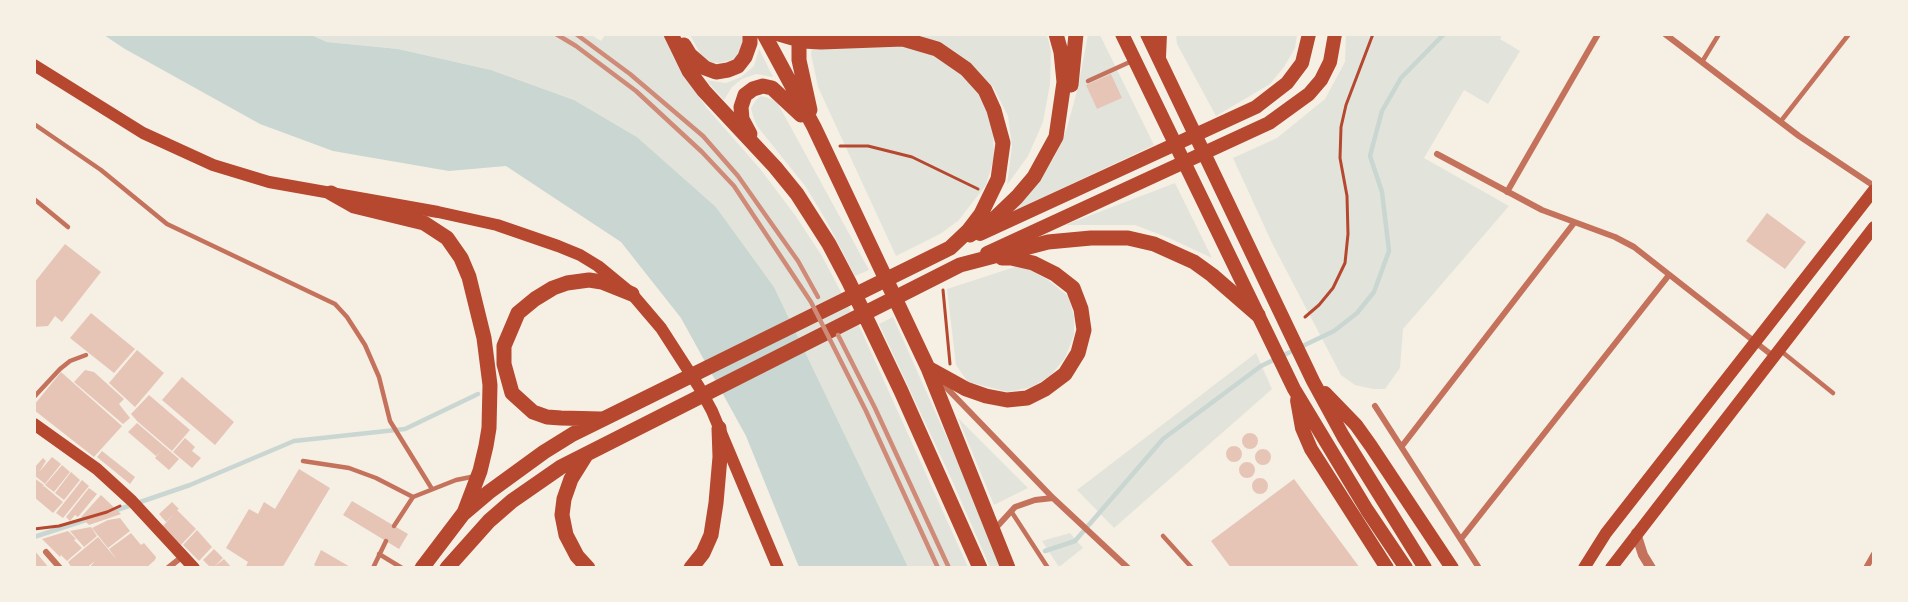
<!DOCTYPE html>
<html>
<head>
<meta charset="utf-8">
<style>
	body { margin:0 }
	#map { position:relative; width:1908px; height:602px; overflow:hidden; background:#f6efe4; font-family:"Fira Sans",sans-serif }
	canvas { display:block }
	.frame { position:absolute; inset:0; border:36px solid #f6efe4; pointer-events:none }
</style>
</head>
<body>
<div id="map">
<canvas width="1908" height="602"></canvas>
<div class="frame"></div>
</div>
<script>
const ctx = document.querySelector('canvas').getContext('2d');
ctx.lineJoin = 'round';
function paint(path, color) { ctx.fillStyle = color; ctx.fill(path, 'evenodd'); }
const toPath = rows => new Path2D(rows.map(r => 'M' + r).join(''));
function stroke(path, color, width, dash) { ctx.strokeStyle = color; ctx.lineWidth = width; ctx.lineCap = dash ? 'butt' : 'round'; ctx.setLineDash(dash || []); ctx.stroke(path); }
paint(toPath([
	[590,34,601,41,605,35,663,35,674,58,706,107,761,170,795,215,822,256,861,330,968,567,908,567,774,287,716,207,637,137,574,100,491,70,398,49,327,42,311,35],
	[690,35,744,35,744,43,738,55,732,60,719,63,709,62,702,57],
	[814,35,1047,35,1051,51,1050,84,1043,122,1028,156,1007,185,1012,146,1008,116,994,88,971,64,943,59,969,79,983,100,993,125,994,158,986,185,958,221,940,234,896,256,818,87,811,54],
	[1088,35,1100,35,1154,145,1016,210,1054,158,1067,128,1078,87],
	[1176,35,1176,34,1297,35,1295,48,1284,67,1270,84,1216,116,1177,44],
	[1346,35,1502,35,1500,39,1520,51,1488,104,1464,90,1424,158,1509,206,1403,329,1400,368,1385,389,1373,389,1355,385,1341,375,1272,243,1233,158,1277,138,1325,99,1345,62],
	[759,49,773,77,756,74,742,79,732,87,724,100,706,80,726,83,741,77,754,66],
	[761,96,769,98,777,102,869,270,855,276,827,222,806,187,757,126,753,116,751,108,756,100],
	[1175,183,1212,258,1169,238,1135,225,1065,225],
	[1021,265,1048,280,1068,296,1074,316,1074,335,1065,358,1050,376,1032,387,1008,392,968,382,956,365,947,289],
	[893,317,963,474,1000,567,990,567,951,478,879,324],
	[1256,353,1272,389,1114,528,1077,490],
	[958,418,1028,488,994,505],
	[1070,533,1083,548,1059,567,1042,541]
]), '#e2e4dc');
paint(toPath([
	[104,35,311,35,327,42,398,49,491,70,574,100,637,137,716,207,774,287,908,567,799,567,746,436,681,318,621,242,506,166,449,171,333,151,260,124,125,49]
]), '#c9d6d2');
stroke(toPath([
	[111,512,190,485,294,441,405,429,478,394],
	[34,537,89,519],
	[1045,551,1075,541,1163,439,1261,366,1334,331,1357,313,1374,292,1389,251,1382,192,1370,156,1382,111,1401,78,1444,34]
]), '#c9d6d2', 4.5);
paint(toPath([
	[1111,74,1122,98,1097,109,1086,85],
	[1767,213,1806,242,1785,269,1746,241],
	[65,244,101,272,62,322,55,316,48,326,34,327,34,283],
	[91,313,135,349,114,373,70,338],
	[137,350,164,373,135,407,109,383],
	[85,370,94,372,124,399,119,404,130,418,123,424,74,382],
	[61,372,122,426,94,457,34,410,34,405],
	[182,377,234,422,215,445,162,400],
	[149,395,190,430,172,451,138,422,131,414],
	[137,423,179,459,169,470,155,458,161,451,156,456,128,432],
	'1242 441a8 8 0 1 1 16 0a8 8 0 1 1-16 0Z',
	[185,438,195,447,192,451,201,458,192,468,173,452],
	'1226 454a8 8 0 1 1 16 0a8 8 0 1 1-16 0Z',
	'1255 457a8 8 0 1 1 16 0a8 8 0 1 1-16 0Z',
	[102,451,135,477,130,484,97,457],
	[52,457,61,464,45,484,34,475,34,468,43,458,46,461,39,472],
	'1239 470a8 8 0 1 1 16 0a8 8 0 1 1-16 0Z',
	[62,465,70,472,54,492,45,485],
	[299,469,330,488,282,568,245,568,248,562,226,548,249,509,258,514,264,502,275,509],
	[71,472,80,480,64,500,55,493],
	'1252 486a8 8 0 1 1 16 0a8 8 0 1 1-16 0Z',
	[34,478,44,485,42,487,44,486,63,502,53,513,34,497],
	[1294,479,1360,568,1231,568,1211,541],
	[82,480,89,486,63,518,56,513],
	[89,488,97,494,78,517,75,515,70,521,66,517],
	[101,495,121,514,89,525,81,517],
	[352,501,408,534,399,549,343,515],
	[172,502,179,509,177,510,196,529,181,545,163,526,175,513,166,522,159,514],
	[120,518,130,531,108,548,92,528,108,520],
	[91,527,97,536,84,547,70,531],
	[197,530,212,547,199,561,183,545],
	[68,531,76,539,74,540,82,548,67,561,61,555,60,557,42,539],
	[131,533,141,545,144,543,156,557,155,560,146,568,89,568,95,561,86,568,72,568,68,562,98,537,117,560,109,549],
	[214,549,223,558,215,566,224,559,232,568,211,568,203,560],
	[34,550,40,557,49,568,34,568],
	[321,550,352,568,319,568,314,565]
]), '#e6c5b7');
stroke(toPath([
	[840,146,868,146,912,157,978,189],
	[943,290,950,364],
	[1305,317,1319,305,1333,288,1345,263,1348,234,1347,196,1340,158,1341,127,1346,105,1373,34],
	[34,529,59,526,107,512,120,506]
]), '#b5482f', 3);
stroke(toPath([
	[1702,62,1719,34],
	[1088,81,1132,61],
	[1781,121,1849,34],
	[34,124,101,170,167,224,335,304,347,317,365,345,379,377,390,421,432,489],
	[34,199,68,227],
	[1781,351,1833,393],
	[34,397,60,369,70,361,86,355],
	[303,461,349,468,376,478,413,497],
	[1011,511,1048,568],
	[394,526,413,497,456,480,476,476],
	[1163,536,1192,568],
	[379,554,402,568],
	[373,568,386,541]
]), '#c5725c', 4.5);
stroke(toPath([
	[1665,34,1799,136,1874,186],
	[1437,154,1542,210,1615,237,1634,247,1773,356],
	[1507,192,1598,34],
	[939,380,1053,498,1128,568],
	[1375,406,1479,568],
	[1402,446,1574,223],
	[994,530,1015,507,1035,500,1053,498],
	[1461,539,1669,275],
	[46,552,60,568],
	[168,568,183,556],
	[1866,568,1874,554]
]), '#c5725c', 6);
stroke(toPath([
	[1636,533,1643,555,1651,568]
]), '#c5725c', 10);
stroke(toPath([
	[34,65,143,133,213,165,269,182,438,212,497,225,558,246,580,255,598,266,632,294,661,328,699,387,712,411,778,568],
	[34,424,97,469,132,501,194,568],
	[1584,568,1606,533,1874,190],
	[1611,568,1874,227]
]), '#b5482f', 12);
stroke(toPath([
	[1122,34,1294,389,1367,510,1406,568],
	[1147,34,1313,381,1343,436,1425,568],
	[1159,57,1160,34],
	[980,234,1256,107,1287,83,1302,63,1309,34],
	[987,253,1269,123,1309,94,1321,80,1330,62,1335,34],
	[1325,393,1356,425,1371,446,1452,568],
	[1297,400,1302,428,1311,449,1387,568]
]), '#b5482f', 14);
stroke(toPath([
	[671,34,689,71,704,91,775,167,797,194,829,244,849,282,901,391,980,568],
	[764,34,814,127,928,368,1008,568],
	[799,34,799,60,810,110],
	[684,45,690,55,705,68,716,72,728,70,738,66,745,57,750,43,750,34],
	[1071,85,1076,34],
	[750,134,742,119,741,107,745,95,753,89,763,86,772,88,801,115],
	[331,193,354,206,424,223,447,238,461,258,469,277,484,338,490,385,489,428,486,446,480,471,464,513],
	[970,235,992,221,1017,197,1034,177,1056,137,1064,82,1061,52,1056,34],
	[928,368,966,389,986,396,1007,400,1027,398,1045,389,1065,374,1078,353,1084,330,1081,309,1073,288,1055,274,1033,263,1011,258,1002,258],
	[601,419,561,418,547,417,533,412,512,393,504,364,504,346,518,313,535,299,553,288,567,283,589,280,602,282,632,294],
	[586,455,571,479,564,499,562,515,566,535,577,556,588,568],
	[422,568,463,514,489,492,544,452,573,434,950,248,968,231,981,214,998,179,1003,143,994,110,985,90,966,69,937,49,903,39,821,42,803,41,779,34],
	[447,568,489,521,512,501,561,467,960,265,1048,242,1091,238,1128,238,1154,244,1194,262,1212,275,1258,315],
	[691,568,703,553,711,535,716,503,720,457,719,428]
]), '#b5482f', 15);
stroke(toPath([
	[556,34,576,46,636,91,702,152,734,186,811,302,866,411,938,568],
	[576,34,630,74,703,136,738,176,764,213,798,261,818,297],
	[838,335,875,408,949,568]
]), '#cf8b77', 4.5);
</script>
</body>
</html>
